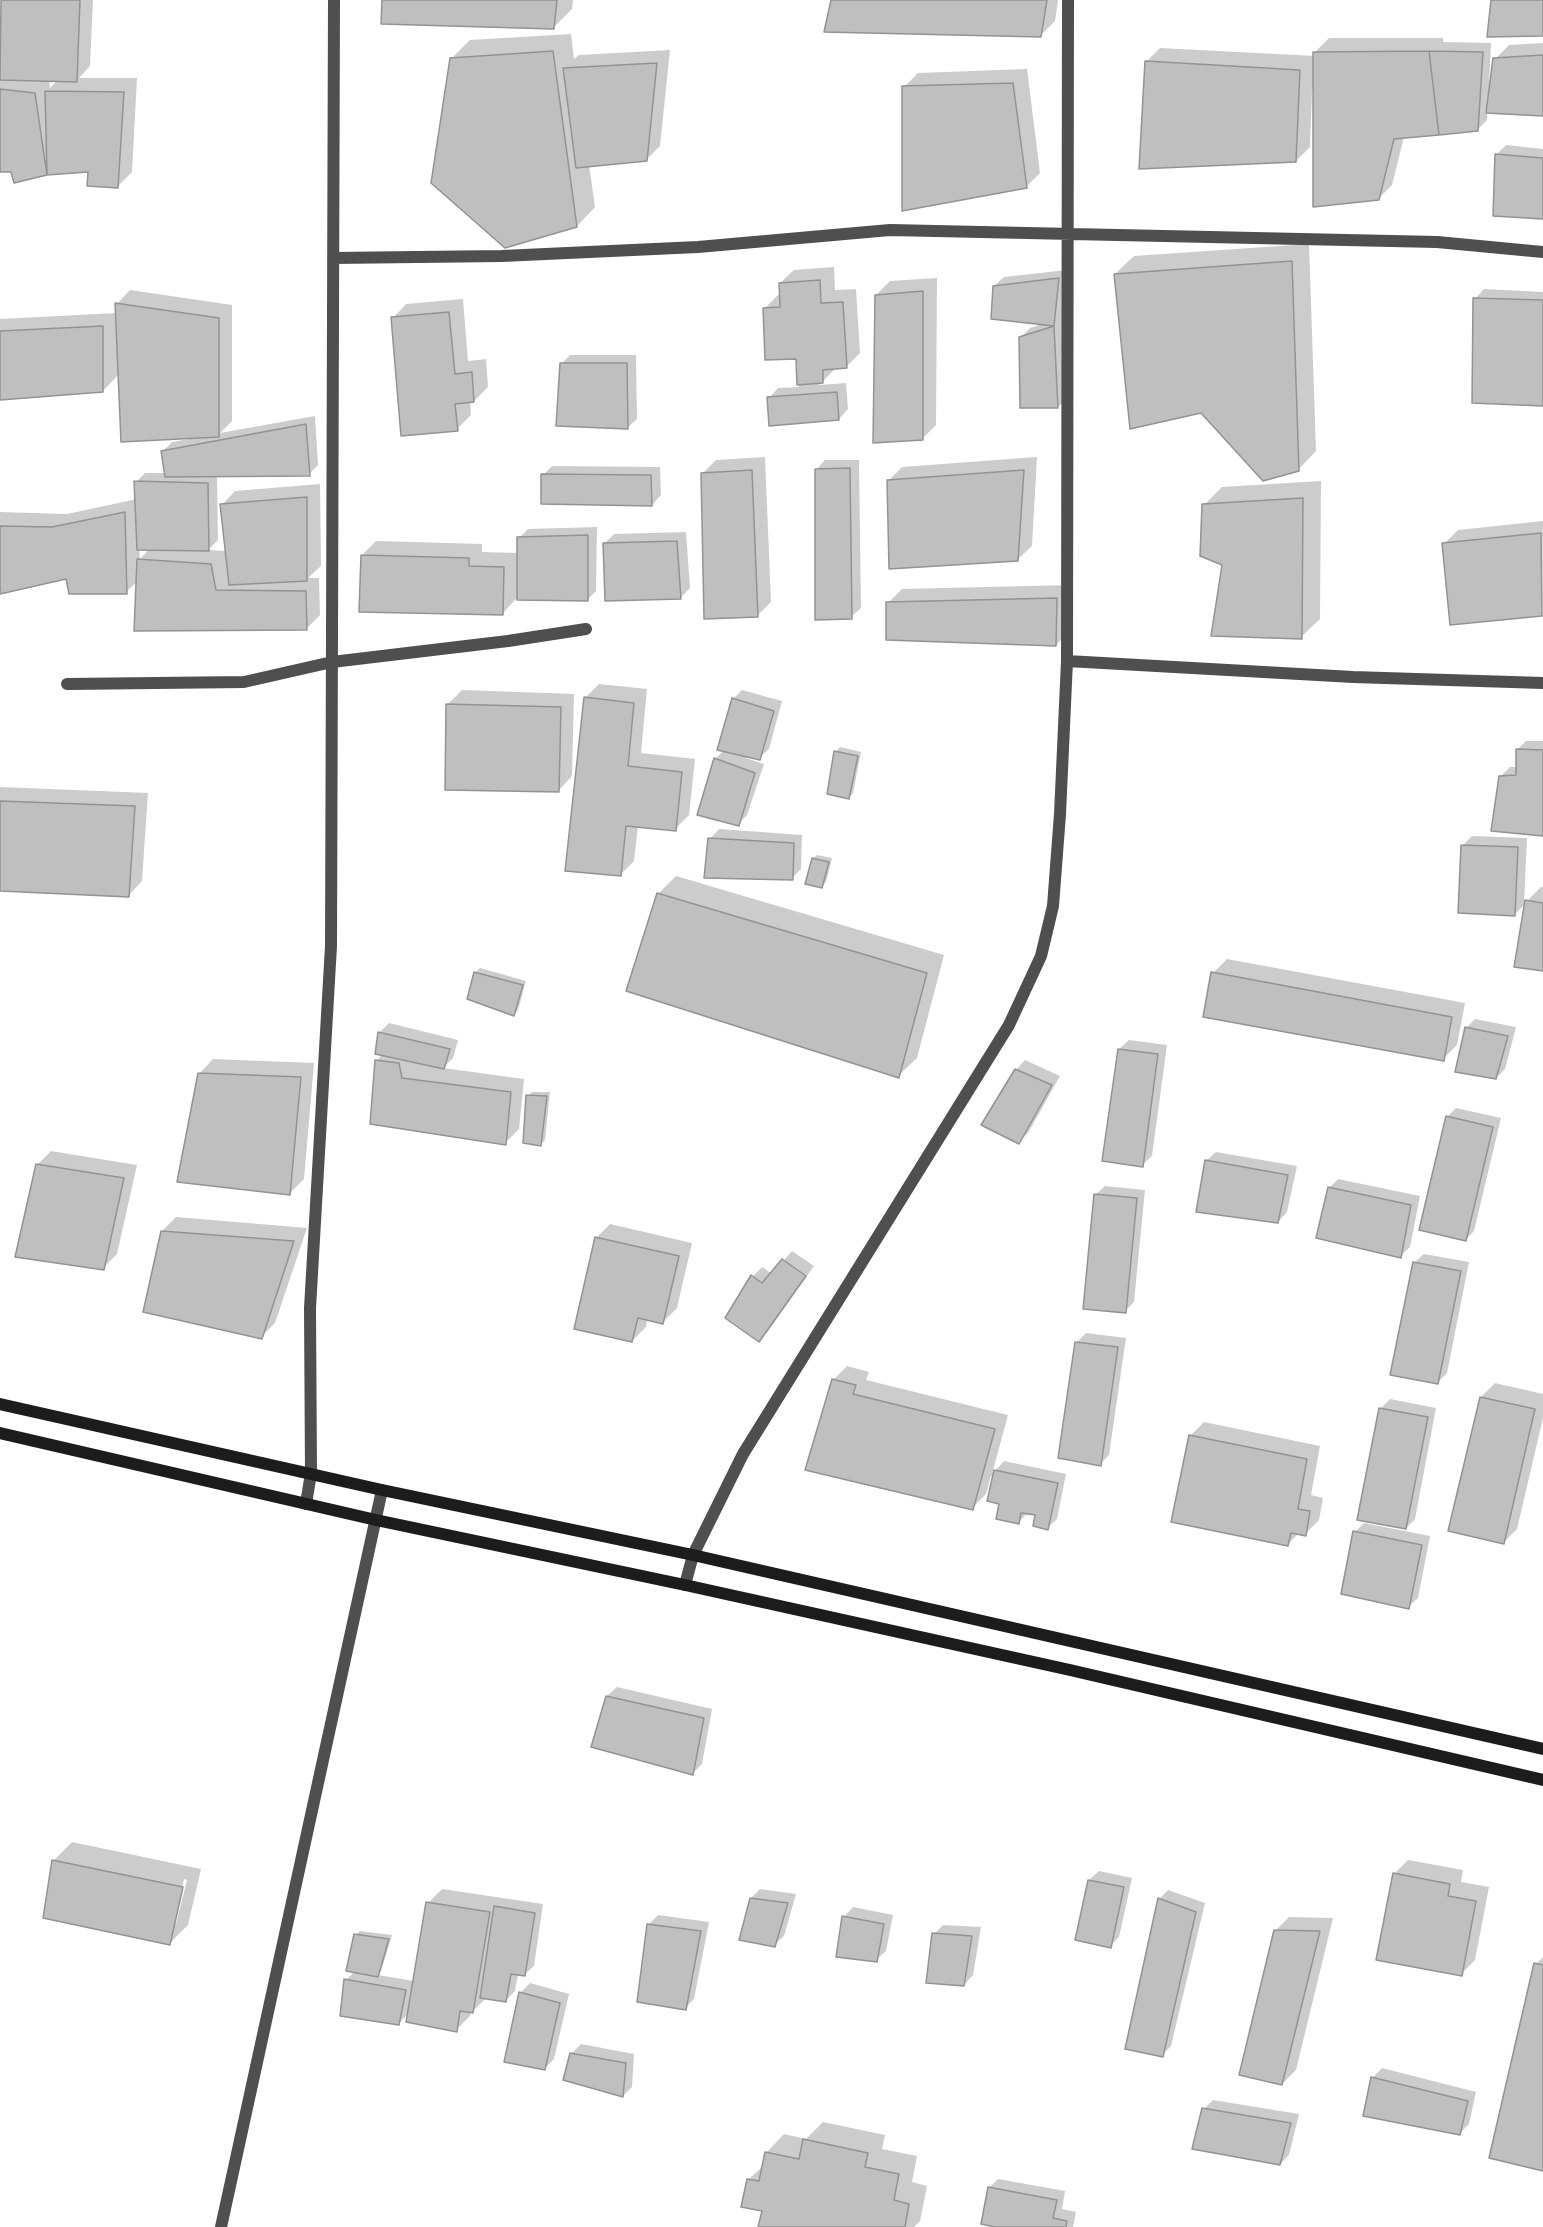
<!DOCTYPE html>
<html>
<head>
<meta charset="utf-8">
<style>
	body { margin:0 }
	canvas { display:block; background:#fff }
</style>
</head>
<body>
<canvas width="1543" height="2227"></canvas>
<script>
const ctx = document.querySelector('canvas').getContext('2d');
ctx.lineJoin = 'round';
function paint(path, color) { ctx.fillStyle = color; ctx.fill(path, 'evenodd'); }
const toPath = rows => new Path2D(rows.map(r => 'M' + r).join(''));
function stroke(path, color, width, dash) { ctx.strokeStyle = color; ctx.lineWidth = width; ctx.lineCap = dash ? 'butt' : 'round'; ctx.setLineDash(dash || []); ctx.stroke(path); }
paint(toPath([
	[3,0,93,0,90,66,79,78,137,78,132,172,118,186,90,170,46,174,0,170,0,37],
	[49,80,58,80,50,88],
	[384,0,573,0,572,9,553,28],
	[833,0,1058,0,1055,21,1041,35],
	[571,34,574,59,579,55,670,50,660,146,646,160,589,165,595,207,577,226,451,59,470,40],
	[1329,38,1443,38,1443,42,1491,43,1489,87,1491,87,1495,59,1509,45,1543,43,1543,114,1487,112,1487,120,1478,129,1404,137,1392,185,1378,199,1315,90,1312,90,1310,147,1296,161,1146,62,1160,48,1315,56,1315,52],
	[1027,69,1040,173,1026,187,904,87,918,73],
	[1506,145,1543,149,1543,218,1497,154],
	[1309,244,1316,451,1298,470,1115,274,1134,256],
	[834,267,835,290,856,289,860,353,846,367,837,367,819,385,846,383,848,409,839,419,769,398,778,388,799,387,797,357,764,309,778,295,781,295,780,283,794,270],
	[1067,270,1067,398,1058,407,1021,337,1030,328,1045,323,994,286,1004,277],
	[937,278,936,425,922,439,876,295,890,281],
	[1484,289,1543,292,1543,405,1475,299],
	[130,290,232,305,232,421,220,433,315,416,318,465,309,474,217,475,218,540,208,550,226,551,222,505,235,491,320,484,321,566,308,578,319,578,320,615,306,629,138,581,126,592,67,577,0,593,0,512,67,514,137,499,136,482,145,473,166,473,163,451,172,442,189,439,119,374,103,391,0,399,0,319,117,313,117,304],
	[139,548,150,548,140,559],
	[463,299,468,361,486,359,488,387,474,401,470,401,471,415,457,429,393,318,406,304],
	[570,355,636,355,637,419,627,428,561,364],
	[765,457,771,602,757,616,702,474,716,460],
	[1037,457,1032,546,1017,560,888,481,902,467],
	[825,460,859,460,861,608,851,617,816,470],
	[552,466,660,467,661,495,652,505,543,475],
	[1321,481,1320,619,1301,637,1223,564,1204,505,1222,487],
	[1543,521,1542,615,1444,544,1458,530],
	[597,527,596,591,587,600,516,599,502,614,362,555,376,541,482,544,482,552,519,553,519,538,528,529],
	[686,532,690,588,681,597,605,543,614,534],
	[1071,585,1070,631,1056,645,888,603,902,589],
	[599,684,647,689,641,753,695,759,689,815,675,829,638,825,634,861,620,875,585,698],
	[462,690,574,694,572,776,559,790,448,704],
	[742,690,782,701,769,749,759,758,747,755,746,758,764,764,747,815,738,824,715,759,724,750,733,699],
	[1526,741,1543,741,1543,835,1501,776,1510,767,1518,767,1517,750],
	[840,747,861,752,853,793,849,798,836,752],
	[0,787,148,793,142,881,129,895,0,889],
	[719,829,802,835,801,869,792,878,710,839],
	[1472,836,1527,838,1524,904,1541,887,1543,887,1543,970,1526,903,1515,914,1463,845],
	[817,855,832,858,826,882,822,886,813,859],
	[676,876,944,955,917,1058,898,1076,658,894],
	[1227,959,1465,1003,1457,1045,1443,1059,1213,973],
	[480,968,526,981,518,1010,514,1014,476,972],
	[1475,1019,1516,1027,1505,1069,1496,1078,1466,1028],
	[389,1023,458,1040,453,1058,443,1068,524,1079,519,1129,505,1143,372,1123,376,1061,383,1054,376,1052,380,1032],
	[1129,1040,1167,1045,1152,1156,1142,1165,1119,1049],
	[213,1059,314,1063,304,1179,290,1193,199,1074],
	[1025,1060,1060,1076,1028,1133,1019,1142,1016,1070],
	[532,1092,550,1092,545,1140,541,1144,528,1096],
	[1456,1108,1501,1118,1474,1231,1465,1240,1447,1117],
	[51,1151,137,1165,117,1254,103,1268,37,1165],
	[1216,1152,1297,1166,1287,1212,1278,1222,1206,1161],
	[1338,1179,1420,1196,1410,1247,1400,1256,1329,1188],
	[1105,1186,1145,1190,1134,1302,1125,1311,1095,1195],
	[176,1217,307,1228,275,1323,261,1337,162,1231],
	[610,1224,692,1243,677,1308,663,1322,647,1319,646,1327,632,1341,596,1238],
	[792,1251,814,1266,768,1331,759,1340,727,1318,753,1276,762,1267,772,1274],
	[1424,1254,1469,1262,1447,1373,1437,1383,1414,1263],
	[1086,1333,1126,1338,1109,1455,1100,1464,1076,1343],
	[847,1366,869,1372,866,1380,1008,1415,992,1474,1004,1461,1066,1474,1057,1519,1047,1528,1037,1514,1028,1512,1019,1522,1001,1503,994,1477,991,1476,986,1494,972,1508,833,1380],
	[1495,1383,1543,1394,1543,1418,1517,1529,1503,1543,1481,1397],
	[1390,1399,1436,1408,1415,1519,1406,1528,1380,1409],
	[1204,1422,1320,1446,1311,1495,1323,1498,1319,1520,1305,1534,1299,1533,1288,1544,1190,1436],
	[1364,1523,1430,1536,1418,1598,1408,1607,1355,1532],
	[617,1687,712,1709,702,1764,693,1773,607,1696],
	[72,1842,201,1869,188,1925,169,1944,45,1917,54,1860],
	[184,1879,187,1880,176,1924,173,1924],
	[1408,1860,1463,1870,1461,1882,1489,1887,1475,1960,1461,1974,1394,1874],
	[1099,1871,1132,1878,1119,1937,1110,1946,1089,1880],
	[442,1889,543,1904,534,1966,524,1975,518,1974,515,1991,506,2000,487,1997,473,2011,471,2011,470,2016,456,2030,409,2013,398,2024,346,1980,355,1971,356,1935,360,1931,392,1935,381,1971,378,1975,414,1981,428,1903],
	[760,1889,796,1894,784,1936,774,1945,751,1898],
	[1168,1890,1205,1903,1171,2046,1162,2055,1159,1899],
	[853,1907,893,1915,886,1951,876,1960,844,1917],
	[658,1915,709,1922,694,1999,685,2008,649,1924],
	[1289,1917,1333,1918,1296,2070,1282,2084,1275,1931],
	[943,1925,981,1927,973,1975,964,1985,934,1934],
	[1543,1957,1543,2169,1536,1964],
	[530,1983,569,1994,554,2059,545,2068,520,1993],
	[581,2044,634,2054,632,2087,623,2096,572,2053],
	[1382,2068,1476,2092,1469,2124,1460,2133,1365,2115,1373,2077],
	[1213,2100,1299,2114,1289,2155,1280,2164,1204,2109],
	[823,2122,885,2135,882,2149,917,2156,912,2182,927,2186,920,2221,914,2227,760,2227,764,2210,748,2180,764,2165,766,2153,784,2134,806,2139],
	[998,2179,1065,2191,1062,2209,1076,2212,1073,2227,1003,2227,989,2188]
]), '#0003');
const building = toPath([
	[1,0,80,0,77,82,0,80,1,0],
	[382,0,557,0,554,29,381,24,382,0],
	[831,0,1047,0,1041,37,824,32,831,0],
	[1491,0,1543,0,1543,36,1487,37,1491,0],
	[553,51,577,227,505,248,431,183,450,58,553,51],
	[1429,51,1483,52,1478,131,1439,135,1429,51],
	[1429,51,1439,135,1394,139,1379,200,1313,207,1313,52,1429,51],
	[1543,55,1543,116,1486,113,1493,58,1543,55],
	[1145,61,1300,70,1296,162,1139,169,1145,61],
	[657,63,647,161,576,168,563,68,657,63],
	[1013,83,1027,188,902,211,902,86,1013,83],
	[0,89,35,93,47,175,14,183,11,172,0,172,0,89],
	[45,91,124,92,118,188,87,186,88,172,47,175,45,91],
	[1495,154,1543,158,1543,219,1493,216,1495,154],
	[1292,261,1299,471,1263,481,1201,413,1130,429,1114,274,1292,261],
	[1059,278,1054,326,991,319,993,286,1059,278],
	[820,280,821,303,843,302,847,368,823,370,823,383,797,385,796,359,765,360,763,308,780,307,779,283,820,280],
	[923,291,923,440,873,443,875,295,923,291],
	[1473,298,1543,300,1543,406,1472,403,1473,298],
	[115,303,219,318,219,437,121,442,115,303],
	[449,312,455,374,472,372,474,402,455,404,458,431,401,436,391,317,449,312],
	[103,326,103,392,0,400,0,331,103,326],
	[1054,326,1058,408,1020,408,1019,337,1054,326],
	[560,363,627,363,628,429,556,426,560,363],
	[837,392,839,420,769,426,767,397,837,392],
	[306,424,310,476,165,477,161,451,306,424],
	[850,468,852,619,815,620,815,469,850,468],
	[752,470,758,617,704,619,701,473,752,470],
	[1024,470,1018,561,889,569,887,480,1024,470],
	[541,474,651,475,652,506,541,504,541,474],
	[134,481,208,483,209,551,137,550,134,481],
	[307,497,307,581,229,585,220,504,307,497],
	[1303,498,1302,639,1211,636,1222,565,1200,556,1202,504,1303,498],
	[125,512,127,594,69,594,66,579,0,594,0,526,52,527,125,512],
	[1541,533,1542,616,1450,625,1442,543,1541,533],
	[588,535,588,601,517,600,517,537,588,535],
	[677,541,681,599,605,601,603,543,677,541],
	[361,555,469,558,469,566,504,567,503,615,359,612,361,555],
	[137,559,211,564,216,590,306,591,307,630,134,631,137,559],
	[1057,598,1056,646,886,640,886,602,1057,598],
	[584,697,634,703,628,766,682,772,676,831,626,826,621,876,565,871,584,697],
	[732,698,774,711,760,760,717,750,732,698],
	[446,704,561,707,559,792,445,790,446,704],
	[1516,749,1543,750,1543,836,1491,831,1499,776,1516,775,1516,749],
	[834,751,858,756,849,799,827,794,834,751],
	[714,758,755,773,739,826,697,815,714,758],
	[0,801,135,806,129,897,0,891,0,801],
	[708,838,794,843,793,880,704,878,708,838],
	[1461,845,1518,847,1515,916,1458,913,1461,845],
	[812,858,829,862,822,888,805,884,812,858],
	[657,893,927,973,899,1078,626,991,657,893],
	[1525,900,1543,903,1543,971,1514,967,1525,900],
	[474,972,523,985,514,1016,467,999,474,972],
	[1211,972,1452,1017,1444,1061,1203,1017,1211,972],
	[1465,1027,1508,1036,1496,1079,1455,1072,1465,1027],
	[378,1032,450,1049,444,1069,375,1054,378,1032],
	[1118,1049,1158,1054,1143,1167,1102,1161,1118,1049],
	[375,1060,399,1063,402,1078,511,1092,506,1145,370,1124,375,1060],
	[1015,1069,1052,1085,1019,1144,981,1125,1015,1069],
	[198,1073,301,1077,290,1195,177,1182,198,1073],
	[526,1095,547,1096,541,1146,523,1143,526,1095],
	[1446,1116,1493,1127,1466,1241,1419,1230,1446,1116],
	[1205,1160,1288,1175,1278,1223,1196,1212,1205,1160],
	[36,1164,124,1178,104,1270,15,1257,36,1164],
	[1328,1187,1411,1205,1401,1258,1316,1238,1328,1187],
	[1094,1194,1137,1198,1126,1313,1083,1309,1094,1194],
	[161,1231,294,1241,262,1339,143,1312,161,1231],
	[595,1237,679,1256,663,1324,638,1318,632,1342,574,1329,595,1237],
	[782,1259,806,1276,759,1342,725,1318,751,1275,762,1283,782,1259],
	[1413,1262,1461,1271,1438,1384,1390,1375,1413,1262],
	[1075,1342,1118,1347,1101,1466,1058,1458,1075,1342],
	[832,1379,856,1385,853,1394,995,1429,973,1510,805,1470,832,1379],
	[1480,1397,1535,1409,1504,1544,1448,1531,1480,1397],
	[1379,1408,1428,1417,1406,1529,1357,1520,1379,1408],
	[1189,1435,1307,1459,1298,1509,1310,1511,1306,1536,1291,1533,1288,1546,1171,1522,1189,1435],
	[994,1470,1058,1483,1048,1530,1033,1526,1035,1515,1021,1513,1019,1524,996,1519,999,1504,987,1501,994,1470],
	[1353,1531,1422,1545,1409,1609,1341,1594,1353,1531],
	[606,1696,704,1718,693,1775,591,1747,606,1696],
	[52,1860,183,1887,170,1945,43,1918,52,1860],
	[1393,1873,1450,1884,1448,1896,1476,1901,1462,1976,1376,1960,1393,1873],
	[1088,1880,1124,1887,1111,1948,1075,1940,1088,1880],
	[750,1898,788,1903,775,1947,739,1940,750,1898],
	[1158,1898,1196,1912,1163,2057,1125,2049,1158,1898],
	[426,1902,490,1912,473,2013,460,2011,457,2032,406,2022,426,1902],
	[494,1906,535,1913,525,1976,511,1974,506,2002,480,1998,494,1906],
	[842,1916,884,1924,877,1962,836,1957,842,1916],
	[647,1924,701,1931,686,2010,637,2002,647,1924],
	[1274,1930,1320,1931,1282,2085,1239,2075,1274,1930],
	[932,1933,972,1936,964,1986,926,1983,932,1933],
	[354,1934,389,1939,378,1977,346,1971,354,1934],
	[1534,1963,1543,1965,1543,2171,1489,2158,1534,1963],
	[344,1979,406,1990,399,2025,340,2016,344,1979],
	[519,1992,560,2003,545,2070,504,2062,519,1992],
	[570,2053,626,2063,623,2097,563,2080,570,2053],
	[1371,2077,1468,2101,1460,2135,1363,2116,1371,2077],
	[1202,2108,1291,2123,1280,2165,1192,2149,1202,2108],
	[803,2139,868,2153,865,2167,899,2174,894,2200,909,2204,905,2227,758,2227,762,2211,741,2207,747,2179,759,2181,765,2152,799,2159,803,2139],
	[988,2187,1057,2200,1053,2218,1067,2221,1066,2227,995,2227,981,2224,988,2187]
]);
paint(building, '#bfbfbf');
stroke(building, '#939393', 1.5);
stroke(toPath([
	[333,258,502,256,698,247,890,230,1437,242,1543,252],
	[1067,661,1353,677,1543,683],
	[67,684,244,682,332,662,508,641,586,629],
	[306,1504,311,1473,310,1308,331,946,334,0],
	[685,1585,693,1555,743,1454,1009,1025,1041,956,1053,906,1060,814,1067,661,1068,0],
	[221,2227,382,1490]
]), '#4f4f4f', 12);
stroke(toPath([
	[0,1404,382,1490,693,1555,1543,1749],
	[0,1433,376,1520,685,1585,1070,1670,1543,1780]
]), '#1c1c1c', 12);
</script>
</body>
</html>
